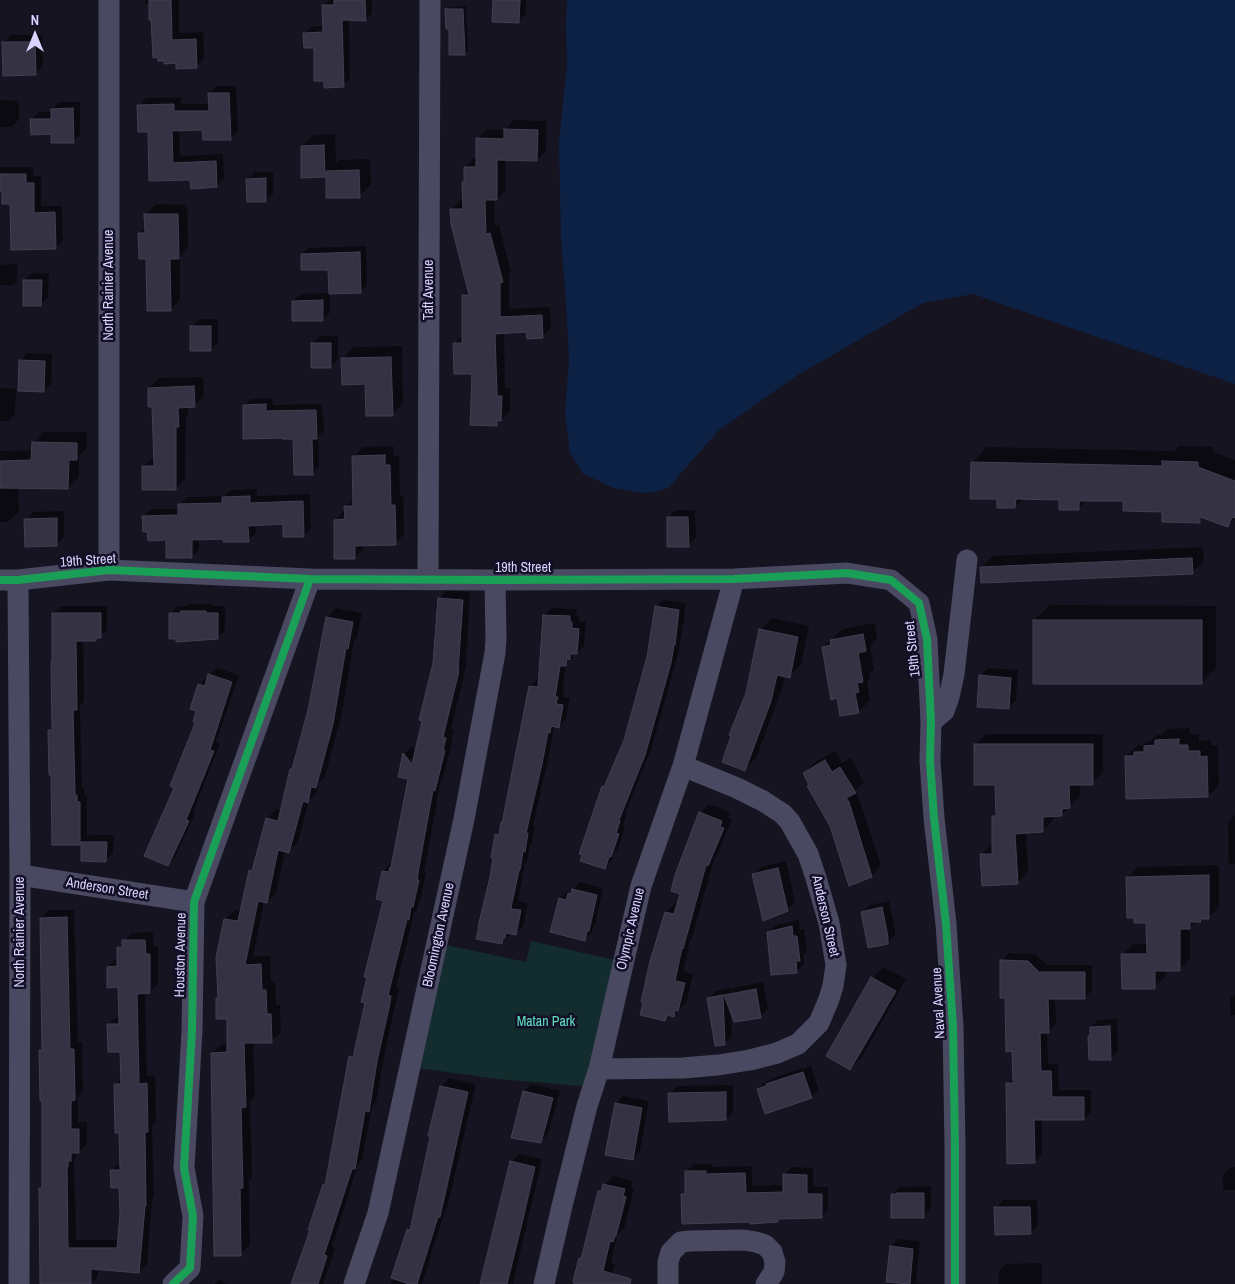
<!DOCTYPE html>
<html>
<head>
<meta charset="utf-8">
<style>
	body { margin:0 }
	#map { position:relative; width:1235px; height:1284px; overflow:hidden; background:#161421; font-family:"Archivo Narrow",sans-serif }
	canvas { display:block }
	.north { position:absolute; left:10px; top:10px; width:50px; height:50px; -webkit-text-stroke:4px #130f26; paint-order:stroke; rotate:0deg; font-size:14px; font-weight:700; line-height:20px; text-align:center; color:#d9d4ff }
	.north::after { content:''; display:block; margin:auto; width:18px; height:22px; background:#d9d4ff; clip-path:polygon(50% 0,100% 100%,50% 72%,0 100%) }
</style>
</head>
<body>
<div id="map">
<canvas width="1235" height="1284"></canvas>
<div class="north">N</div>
</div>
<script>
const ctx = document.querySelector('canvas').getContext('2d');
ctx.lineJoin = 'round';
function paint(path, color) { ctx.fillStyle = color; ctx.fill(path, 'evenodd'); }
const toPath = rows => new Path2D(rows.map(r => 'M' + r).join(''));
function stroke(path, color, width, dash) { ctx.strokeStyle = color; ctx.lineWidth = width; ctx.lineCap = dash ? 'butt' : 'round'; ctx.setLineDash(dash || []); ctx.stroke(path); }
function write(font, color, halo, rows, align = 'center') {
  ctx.font = font + ' "Archivo Narrow",sans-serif'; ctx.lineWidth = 5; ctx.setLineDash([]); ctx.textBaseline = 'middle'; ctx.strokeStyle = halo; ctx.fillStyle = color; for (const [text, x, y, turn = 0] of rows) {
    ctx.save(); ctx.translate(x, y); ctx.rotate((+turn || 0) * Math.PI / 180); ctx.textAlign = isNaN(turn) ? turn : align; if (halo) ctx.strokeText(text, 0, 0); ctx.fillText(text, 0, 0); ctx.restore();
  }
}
paint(toPath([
	[531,941,623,962,593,1087,498,1079,410,1067,437,943,526,962]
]), '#132c2d');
paint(toPath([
	[567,0,1235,0,1235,384,1091,335,973,294,923,303,796,376,718,431,668,488,656,492,643,493,614,488,583,474,570,453,565,415,569,359,566,302,561,240,559,142,567,65,566,25]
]), '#0d2144');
paint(toPath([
	[145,0,179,0,179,33,203,32,204,59,196,66,177,62,150,3,145,4],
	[329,0,372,0,372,13,365,20,349,19,350,79,343,86,305,33,312,26,324,26,323,6],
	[494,0,526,0,526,14,518,22],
	[466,6,468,50,465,54,450,54,450,28,447,10,450,7],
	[11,35,42,35,43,66,35,74,3,43],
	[217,86,236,86,238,131,230,138,204,129,179,130,180,156,223,154,224,179,217,186,192,178,151,180,149,130,139,106,146,98,181,97,181,104,210,104,209,94],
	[0,100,19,101,19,119,12,127,0,127],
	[59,102,80,102,80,135,73,142,52,133,32,119,38,112,52,112,52,109],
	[514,120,547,121,546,151,537,160,505,159,506,190,497,199,494,199,495,226,499,225,511,272,509,275,509,309,550,307,551,328,542,337,527,330,504,332,505,385,506,388,510,388,510,411,496,425,473,373,454,344,463,335,463,296,469,290,452,209,461,200,464,200,463,182,466,180,465,167,474,158,477,158,478,138,487,129,505,130],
	[335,134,336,163,339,160,370,159,371,185,359,196,327,173,324,176,302,146,314,135],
	[0,167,33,167,33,176,41,176,41,206,62,206,63,240,56,248,11,203,3,190,0,190],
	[255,172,273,172,273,194,266,201,248,179],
	[156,204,187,205,188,248,180,256,180,300,170,310,147,258,139,234,146,227,146,214],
	[366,246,367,285,360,292,330,293,330,312,323,320,293,301,301,294,330,293,329,268,302,254,309,248],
	[17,264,17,281,14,285,0,285,0,265],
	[32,273,49,273,48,297,41,305,24,281],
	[199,319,218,319,218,342,210,350,192,327],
	[320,336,338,336,338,359,331,367,313,343],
	[402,346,403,403,392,415,366,383,342,359,354,347],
	[27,353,52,354,51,384,44,391,20,361],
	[203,377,204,396,194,406,188,406,188,415,186,418,185,479,175,489,144,466,154,456,155,456,153,406,149,388,159,378],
	[0,388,16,389,15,414,8,421,0,421],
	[272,398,273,405,322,404,324,431,318,436,319,467,312,474,294,438,244,406,251,399],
	[44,432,87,432,87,448,79,456,79,477,68,488,18,487,19,511,8,522,0,522,0,451,33,450,33,443],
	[393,446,394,456,399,456,400,496,403,496,404,534,395,544,364,544,364,549,354,558,335,520,344,511,346,506,354,498,354,456,363,447],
	[1179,446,1213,447,1213,452,1235,460,1235,519,1228,526,1204,517,1199,522,1124,500,1088,500,1078,509,1061,499,1024,498,1015,507,998,498,972,463,987,447,1174,451],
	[257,489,257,496,310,494,311,528,304,536,284,523,255,524,256,533,248,540,224,538,199,538,199,549,192,557,167,539,143,517,151,509,179,509,179,505,187,497,224,496,231,490],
	[676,510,695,510,696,538,688,545,668,518],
	[64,511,64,537,57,545,26,520,33,512],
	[1203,547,1204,561,1192,572,981,567,993,556],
	[447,590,470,592,466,663,467,663,451,729,454,730,451,743,452,743,442,781,440,783,427,858,424,872,426,872,421,898,419,900,417,910,414,913,396,987,399,988,385,1052,376,1102,372,1107,362,1160,358,1164,332,1247,335,1248,323,1284,293,1284,311,1229,324,1185,327,1182,350,1057,355,1052,366,1002,384,900,383,872,391,863,393,864,409,778,399,776,404,754,412,746,416,751,435,664,439,599],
	[663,600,686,603,684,615,685,615,678,654,652,747,625,813,627,813,623,826,625,827,618,849,614,852,612,860,604,868,581,853,603,786,608,781,625,740,648,657,656,607],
	[190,604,213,604,213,606,225,606,225,631,217,638,170,614,178,606,188,606],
	[1050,605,1216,606,1216,668,1201,683,1034,620],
	[61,606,107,606,107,630,95,640,83,640,84,701,80,706,82,788,84,788,84,795,87,795,87,838,90,835,114,835,113,853,106,860,82,860,82,841,79,844,52,774,49,730,53,726,53,613],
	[336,608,362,613,357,638,354,641,342,713,325,777,319,782,317,792,309,800,298,842,288,852,285,851,276,893,266,902,264,902,253,956,270,956,271,981,275,981,276,1005,280,1005,281,1032,272,1041,253,1042,255,1097,250,1101,252,1177,249,1180,250,1245,240,1254,212,1053,222,1044,229,1044,228,1017,217,998,219,996,218,957,225,919,235,910,242,911,250,871,254,868,267,819,276,809,282,811,291,769,294,766,309,710,327,618],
	[552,608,577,609,576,615,579,615,579,621,586,622,584,646,577,653,573,654,573,658,566,665,562,690,564,690,563,697,570,698,566,719,559,726,554,727,549,755,533,826,535,826,532,843,530,845,527,862,525,863,518,901,528,903,523,926,515,934,510,932,509,935,501,943,491,878,496,835,501,830,502,823,504,821,530,686,538,679,540,679,544,615],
	[772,618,809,626,801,665,789,676,785,675,782,689,756,758,745,769,747,694,761,629],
	[874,623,877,639,870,646,874,669,869,674,870,679,867,682,870,701,858,712,838,697,823,647,843,629],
	[217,668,239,675,216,742,220,744,193,812,195,814,175,857,168,865,176,788,197,722,199,685,207,677,209,678,209,675],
	[988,668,1018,670,1016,700,1008,708,980,676],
	[1190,728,1190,734,1199,734,1199,741,1211,740,1211,746,1218,745,1219,785,1208,796,1126,756,1138,745,1143,745,1147,741,1150,741,1157,735,1161,735,1167,729],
	[1136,751,1151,751,1151,753,1136,754],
	[986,734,1103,734,1103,772,1092,783,1080,783,1080,796,1062,815,1053,815,1053,820,1042,831,1026,832,1028,872,1017,883,982,854,993,843,993,817,997,812,997,783,975,745],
	[835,751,842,763,851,758,864,782,856,790,881,866,871,876,831,825,804,773,814,763],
	[709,804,730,812,728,818,732,819,717,855,714,859,692,938,690,940,683,972,693,974,687,1001,674,1015,670,1014,665,1019,666,912,675,903,678,904,700,813],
	[1235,815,1235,864,1229,865,1228,822],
	[786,861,795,902,787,910,753,875,761,867],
	[1219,865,1219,907,1209,917,1204,917,1200,921,1196,921,1190,927,1190,959,1179,969,1165,970,1165,977,1154,987,1122,955,1133,944,1148,944,1147,922,1128,877,1138,867],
	[580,882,603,888,596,922,594,925,592,932,584,939,560,898,567,891,571,892],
	[889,901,895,929,895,935,888,942,862,912,870,905],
	[49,910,74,910,78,1042,82,1042,83,1091,78,1096,78,1122,87,1122,87,1144,76,1155,76,1158,74,1159,76,1240,119,1240,121,1214,121,1187,111,1171,120,1163,121,1163,120,1132,115,1085,122,1078,121,1050,108,1025,117,1017,120,1016,119,986,108,967,116,959,118,959,118,948,132,933,153,932,153,946,158,946,158,984,150,992,145,992,147,1076,155,1076,156,1123,152,1126,154,1197,152,1199,147,1264,139,1272,98,1269,98,1276,91,1284,42,1284,40,1188,43,1185,43,1100,40,1051,43,1047,41,918],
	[799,920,800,929,804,929,807,952,803,956,804,964,796,972,768,932,776,925],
	[1009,953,1035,954,1047,965,1092,965,1092,990,1085,998,1055,998,1056,1024,1047,1032,1048,1064,1058,1064,1059,1090,1091,1090,1091,1112,1084,1119,1042,1119,1042,1154,1035,1162,1008,1084,1014,1077,1013,1050,1002,961],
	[884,967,906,979,862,1057,850,1069,872,978],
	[763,982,768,1009,761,1016,731,1012,732,1036,724,1044,709,998,716,991,730,988,731,990,733,988],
	[1235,994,1235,1015,1230,1015,1230,999],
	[1117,1019,1118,1051,1110,1058,1091,1036,1091,1027,1098,1020],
	[811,1066,819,1090,811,1097,758,1089,766,1082,772,1079,775,1077],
	[449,1078,476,1084,447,1208,445,1210,422,1284,391,1284,408,1229,412,1225,441,1087],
	[532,1084,560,1091,548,1134,541,1142,524,1091],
	[733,1085,733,1112,726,1119,670,1094,677,1086],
	[623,1096,649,1101,640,1151,632,1159,616,1104],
	[519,1154,542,1159,513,1284,482,1284,511,1162],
	[693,1164,712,1164,712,1167,752,1166,752,1186,784,1185,784,1175,792,1167,813,1168,813,1187,828,1187,828,1210,821,1217,781,1218,778,1221,682,1195,686,1191,686,1172],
	[1231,1167,1235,1167,1235,1190,1223,1190,1223,1175],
	[613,1176,633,1181,631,1187,634,1188,625,1226,617,1236,611,1263,615,1264,610,1284,575,1284,580,1259,583,1256,599,1191],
	[931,1186,931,1209,923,1217,892,1194,900,1187],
	[1003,1200,1037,1200,1038,1226,1030,1233,996,1208],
	[898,1239,920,1241,916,1283,929,1284,887,1284,891,1247],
	[1042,1263,1042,1284,999,1284,999,1271,1006,1264],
	[219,1279,227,1284,214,1284]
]), '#0007');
const building = toPath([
	[149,0,171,0,172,40,196,39,197,68,176,69,176,63,164,64,164,61,158,61,157,57,153,58,151,20,149,20,149,0],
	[334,0,365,0,366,21,342,20,344,87,324,88,324,81,314,81,314,48,304,48,303,33,323,32,322,5,334,5,334,0],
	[493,0,520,0,519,23,492,22,493,0],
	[445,9,463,9,465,55,449,55,449,29,446,29,445,9],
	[2,42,35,42,36,75,3,76,2,42],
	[208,93,229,93,231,140,203,140,202,130,172,131,173,163,216,161,217,187,191,189,190,180,149,181,148,132,138,132,137,105,174,104,174,111,209,111,208,93],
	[73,108,74,143,51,143,51,134,31,135,30,119,51,119,51,109,73,108],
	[504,129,538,130,537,161,497,160,497,200,485,200,486,234,490,233,503,282,500,283,500,317,542,315,543,338,527,339,526,332,495,334,497,394,497,396,502,396,501,421,497,421,497,426,470,425,472,374,454,374,453,343,462,343,462,295,469,295,451,224,450,209,463,209,462,182,464,182,464,167,476,167,476,138,504,139,504,129],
	[324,145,325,177,301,178,301,146,324,145],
	[359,170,360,198,326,198,326,171,359,170],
	[0,174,26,174,26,183,34,183,34,213,55,212,56,249,11,250,10,204,2,204,2,191,0,191,0,174],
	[266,178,266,202,247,202,246,179,266,178],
	[144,214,178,214,179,259,170,259,171,311,147,311,146,259,139,259,138,233,145,233,144,214],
	[360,252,361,293,329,294,328,270,301,270,301,254,360,252],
	[23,280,42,280,41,306,23,306,23,280],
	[323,300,323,321,292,321,292,301,323,300],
	[190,326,211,326,211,351,190,351,190,326],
	[311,343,331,343,331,368,311,368,311,343],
	[391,357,393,416,366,416,365,384,342,385,341,358,391,357],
	[19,360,45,361,44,392,18,391,19,360],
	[194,386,195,407,178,408,179,427,176,427,176,490,142,490,142,466,154,466,152,407,148,407,148,388,194,386],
	[266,404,266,411,316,410,317,439,312,439,313,475,294,475,293,439,282,439,282,438,243,439,243,405,266,404],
	[32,442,77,443,77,460,69,460,68,489,0,488,0,461,31,460,32,442],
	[385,455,385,465,390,465,391,505,395,505,396,545,355,546,355,559,334,559,334,520,345,519,344,506,353,506,352,456,385,455],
	[1162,461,1198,462,1198,467,1235,481,1235,518,1232,517,1228,527,1200,517,1200,523,1162,522,1162,512,1123,511,1123,501,1079,501,1079,510,1059,510,1059,500,1016,499,1015,508,997,508,997,499,970,499,971,462,1162,466,1162,461],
	[250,496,250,503,303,501,304,537,283,537,283,524,248,526,249,542,223,542,223,539,192,540,192,558,166,558,166,540,148,541,147,532,143,532,142,516,178,515,178,504,222,503,222,497,250,496],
	[667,517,688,517,689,547,667,547,667,517],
	[57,518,57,546,25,547,24,519,57,518],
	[1192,558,1193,574,981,583,980,567,1192,558],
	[438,598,463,600,458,671,459,671,443,737,446,738,443,750,445,750,435,791,433,790,419,867,417,880,419,880,413,907,411,907,409,920,407,919,388,995,391,996,389,1008,377,1061,369,1112,365,1111,355,1169,352,1169,324,1255,327,1256,318,1284,291,1284,310,1230,308,1230,323,1184,325,1185,349,1056,353,1057,365,1003,361,1002,367,977,364,977,383,901,376,899,382,871,389,872,390,867,391,867,408,779,398,777,403,753,412,764,422,721,419,720,433,663,438,598],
	[655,606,679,610,675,645,674,645,671,663,645,755,619,820,620,821,616,833,619,834,611,857,609,857,605,869,580,861,582,855,579,854,602,786,604,787,624,740,647,657,655,606],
	[181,611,206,611,206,613,218,613,218,639,176,642,176,639,169,639,169,613,181,613,181,611],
	[52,613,101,613,101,638,96,638,96,641,76,641,77,710,73,710,75,795,77,795,77,802,80,802,80,845,52,845,51,775,49,775,48,730,52,730,51,663,52,663,52,613],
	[543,615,570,616,570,622,572,622,572,628,579,629,577,654,570,654,570,660,567,659,566,666,560,666,555,697,558,697,556,704,563,705,559,728,551,726,550,733,548,732,542,764,526,833,528,833,525,852,523,851,520,870,519,870,512,903,511,909,521,910,516,935,506,933,505,938,503,938,502,944,476,939,479,927,478,927,490,877,493,858,491,858,495,834,499,835,501,822,502,823,529,686,538,687,543,615],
	[326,617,353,622,348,649,346,648,333,724,316,788,311,787,308,803,303,801,289,853,278,850,267,903,258,901,245,965,261,964,262,990,266,990,267,1014,271,1014,272,1043,244,1043,246,1107,241,1108,243,1188,240,1188,241,1256,214,1256,211,1053,227,1052,227,1019,216,1019,216,998,218,998,216,957,224,919,238,921,249,870,252,871,266,818,278,821,290,769,292,769,308,710,326,617],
	[1033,620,1202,620,1202,684,1033,684,1033,620],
	[759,629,798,637,790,678,777,675,771,701,745,771,722,762,731,736,729,735,746,693,759,629],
	[863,634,866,651,858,653,863,682,857,683,859,692,855,693,859,713,840,716,837,698,831,700,822,647,831,645,830,640,863,634],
	[208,674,232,682,210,750,214,751,186,820,189,821,168,866,144,856,174,788,170,786,195,723,193,722,196,711,190,709,198,684,205,686,208,674],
	[979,675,1011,678,1009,709,977,707,979,675],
	[1179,739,1179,745,1188,745,1188,751,1200,751,1200,757,1207,756,1208,797,1126,799,1125,756,1134,756,1134,752,1144,752,1144,746,1155,745,1155,740,1179,739],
	[974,744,1093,744,1093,785,1069,785,1070,808,1062,809,1062,816,1043,817,1043,832,1015,834,1018,884,982,886,980,854,992,854,992,816,996,816,995,785,974,785,974,744],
	[825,760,832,772,840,767,856,793,846,798,849,802,872,877,849,886,830,826,807,786,809,785,803,773,825,760],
	[699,812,722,821,720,827,724,828,708,866,706,865,683,949,682,948,675,981,685,983,678,1011,675,1010,674,1017,667,1015,665,1021,640,1015,643,1003,641,1002,650,961,665,912,674,914,680,894,671,891,675,875,699,812],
	[81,842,107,842,106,862,81,861,81,842],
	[778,868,788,911,763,921,752,874,778,868],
	[1209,875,1209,919,1200,919,1201,922,1190,922,1190,929,1180,929,1180,971,1155,971,1155,989,1122,989,1121,954,1147,954,1146,923,1134,923,1134,918,1127,918,1126,877,1209,875],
	[572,889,597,895,589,931,587,931,585,941,550,932,559,898,566,900,568,893,571,894,572,889],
	[882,907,888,937,888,944,868,948,861,912,882,907],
	[67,917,70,1049,74,1049,75,1100,71,1101,71,1129,79,1129,79,1153,71,1153,71,1161,68,1161,68,1167,67,1167,68,1248,117,1248,120,1214,119,1188,111,1188,110,1170,120,1170,119,1133,115,1133,114,1084,121,1084,120,1052,108,1052,107,1024,119,1024,118,987,107,988,107,967,117,966,117,947,122,947,122,940,145,940,146,954,150,954,150,993,137,994,139,1084,147,1083,148,1132,145,1132,146,1206,145,1206,139,1273,91,1269,91,1284,40,1284,39,1188,42,1188,42,1101,40,1101,39,1050,42,1050,40,918,67,917],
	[792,926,793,936,797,936,800,961,796,961,797,973,771,975,767,932,792,926],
	[1000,960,1028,961,1039,972,1085,972,1085,999,1048,999,1049,1033,1040,1033,1041,1071,1051,1071,1052,1097,1084,1097,1084,1120,1034,1120,1035,1163,1007,1164,1006,1083,1013,1083,1012,1051,1006,1052,1005,998,1000,998,1000,960],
	[871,977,896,991,850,1070,826,1056,871,977],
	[756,989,761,1018,734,1022,724,995,756,989],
	[723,995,725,1045,715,1046,707,998,723,995],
	[1110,1026,1111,1060,1089,1060,1088,1036,1090,1036,1090,1027,1110,1026],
	[803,1072,812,1098,765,1114,757,1089,766,1086,766,1084,803,1072],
	[440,1086,468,1092,440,1217,438,1217,417,1284,409,1284,391,1278,407,1229,410,1230,430,1137,428,1136,440,1086],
	[523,1091,553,1098,541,1143,511,1138,523,1091],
	[726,1092,726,1120,669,1122,668,1093,726,1092],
	[615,1103,642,1108,633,1160,605,1155,615,1103],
	[510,1161,535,1167,523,1219,507,1284,480,1284,510,1161],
	[685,1171,706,1171,706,1174,745,1173,746,1193,783,1192,783,1174,807,1175,807,1194,822,1194,822,1218,778,1219,778,1222,750,1224,750,1222,682,1224,681,1194,685,1194,685,1171],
	[603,1184,625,1189,623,1196,626,1197,616,1236,615,1236,613,1242,610,1241,603,1271,631,1279,630,1284,574,1284,574,1282,573,1281,579,1258,581,1259,598,1191,601,1191,603,1184],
	[897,1193,924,1193,924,1218,891,1218,891,1194,897,1194,897,1193],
	[994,1207,1030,1207,1031,1234,995,1235,994,1207],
	[890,1246,913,1249,910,1284,886,1282,890,1246]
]);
paint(building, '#343243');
stroke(building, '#433f54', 1);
stroke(toPath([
	[109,0,109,570],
	[0,580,18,580,109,570,310,579,495,580,734,579,847,573,891,580,919,603,927,639,931,722,930,761,934,818,946,924,953,1027,955,1146,955,1284],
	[18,580,20,875,19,1284],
	[428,580,430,0],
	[931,722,944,711,949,697,954,674,967,560],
	[20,875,194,902],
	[599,1069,683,1068,718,1065,750,1060,777,1053,798,1044,819,1023,829,999,833,986,836,965,829,923,816,878,808,854,790,822,783,814,763,801,737,788,683,766],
	[173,1284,190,1268,193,1216,184,1168,192,1031,194,902,310,579],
	[354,1284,378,1213,464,819,495,653,496,639,495,580],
	[544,1284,562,1206,587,1106,599,1069,641,886,683,766,734,579],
	[668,1284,668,1262,671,1252,681,1242,689,1241,744,1240,756,1242,765,1245,772,1252,775,1262,774,1272,766,1284]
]), '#4a4962', 21);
stroke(toPath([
	[0,580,18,580,109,570,310,579,495,580,734,579,847,573,891,580,919,603,927,639,931,722,930,761,934,818,946,924,953,1027,955,1146,955,1284],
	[173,1284,190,1268,193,1216,184,1168,192,1031,194,902,310,579]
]), '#1a9f57', 8);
write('14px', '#d9d4ff', '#130f26', [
	["North Rainier Avenue",109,285,-90],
	["Taft Avenue",429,290,-90],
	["19th Street",88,561,-4],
	["19th Street",523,568],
	["19th Street",913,649,-96],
	["Anderson Street",107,889,9],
	["Anderson Street",825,916,77],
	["Olympic Avenue",631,929,-77],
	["North Rainier Avenue",20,932,-90],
	["Bloomington Avenue",439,935,-78],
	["Houston Avenue",181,955,-89],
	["Naval Avenue",939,1003,-93]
]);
write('14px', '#5fe0c0', '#130f26', [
	["Matan Park",546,1022]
]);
</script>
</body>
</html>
